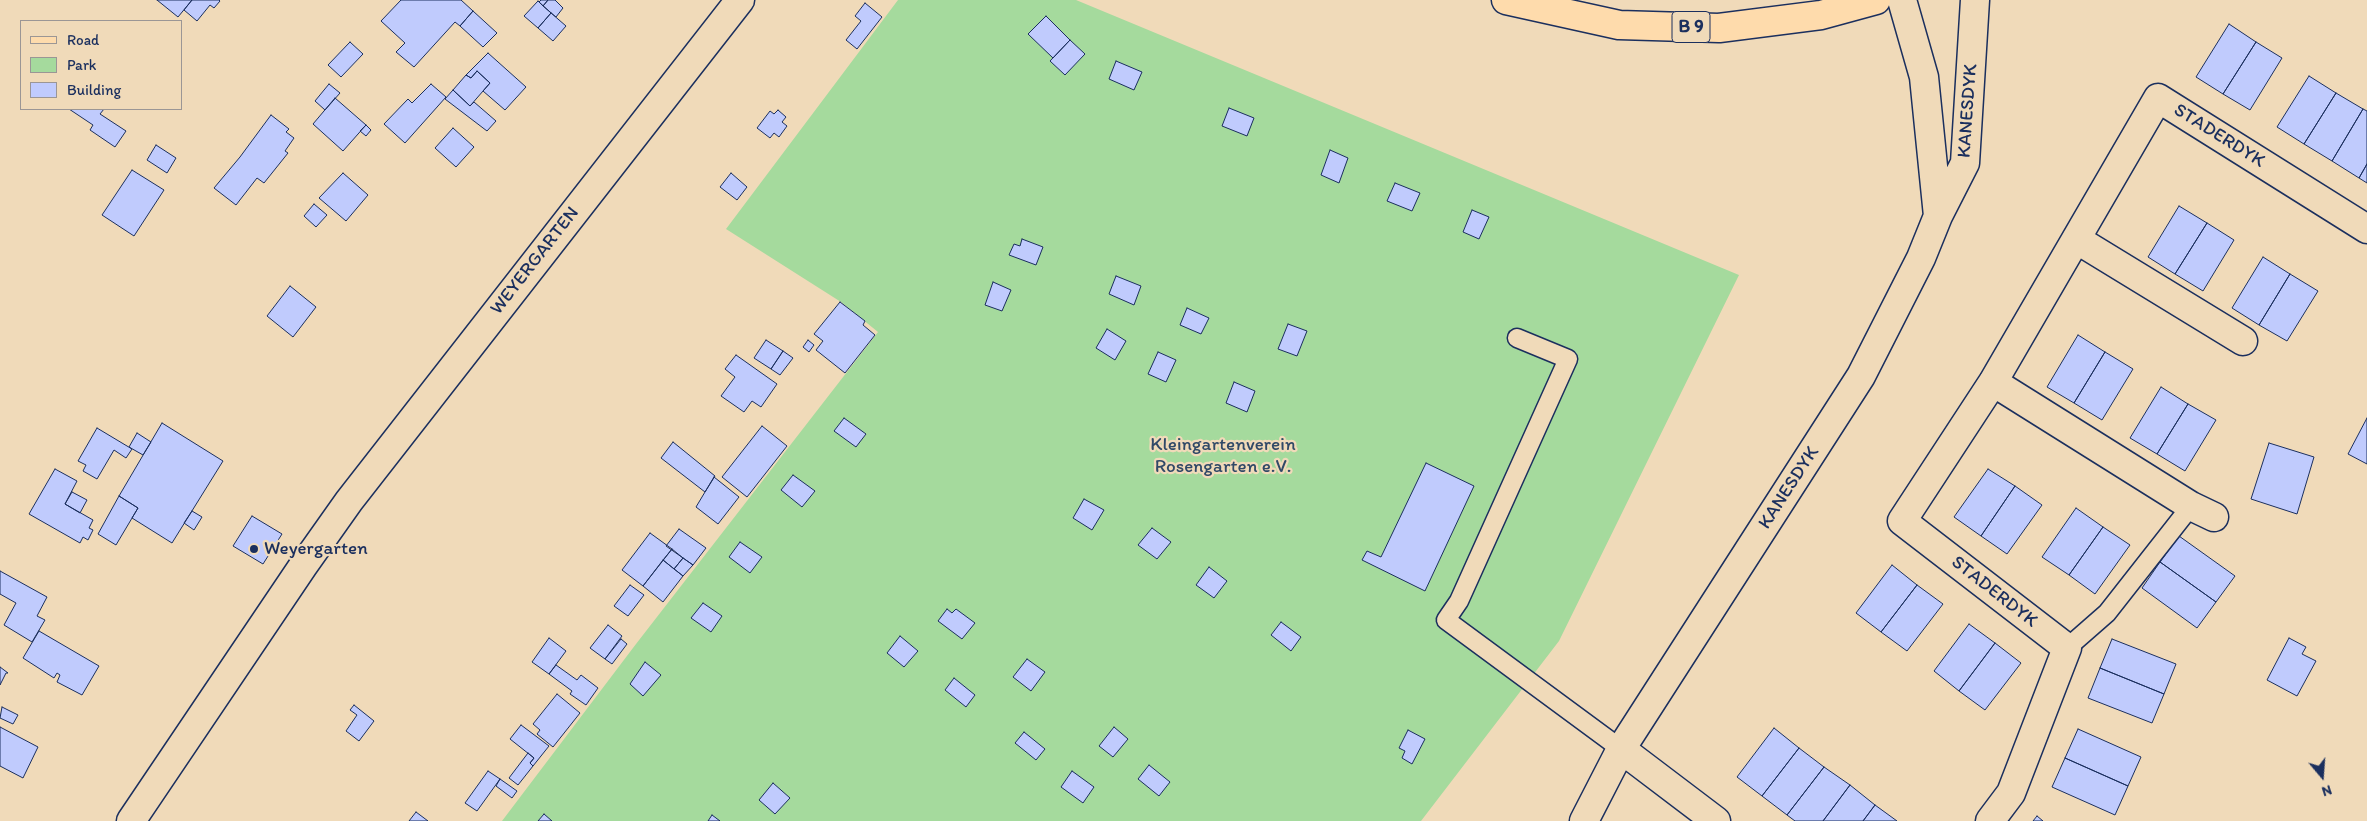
<!DOCTYPE html>
<html>
<head>
<meta charset="utf-8">
<style>
	body { margin:0 }
	#map { position:relative; width:2367px; height:821px; overflow:hidden; background:#f0dab9; font-family:Itim,sans-serif }
	canvas { display:block }
	.legend { position:absolute; left:20px; top:20px; width:162px; height:90px; box-sizing:border-box; background:#f0dab9; border:1px solid #9b9695; margin:0; padding:6px 9px; list-style:none; font-size:15px; color:#1b2f5e }
	.legend li { display:flex; align-items:center; gap:10px; height:25px }
	.legend b { width:25px; border:1px solid #9b9695 }
	.north { position:absolute; left:2297px; top:751px; width:50px; height:50px; -webkit-text-stroke:4px #f0dab9; paint-order:stroke; rotate:162deg; font-size:14px; font-weight:700; line-height:20px; text-align:center; color:#1b2f5e }
	.north::after { content:''; display:block; margin:auto; width:18px; height:22px; background:#1b2f5e; clip-path:polygon(50% 0,100% 100%,50% 72%,0 100%) }
</style>
</head>
<body>
<div id="map">
<canvas width="2367" height="821"></canvas>
<ul class="legend">
<li><b style="height:6px;background:#fedbac"></b>Road</li>
<li><b style="height:14px;background:#a5da9d"></b>Park</li>
<li><b style="height:14px;background:#c0cbfd"></b>Building</li>
</ul>
<div class="north">N</div>
</div>
<script>
const ctx = document.querySelector('canvas').getContext('2d');
ctx.lineJoin = 'round';
function paint(path, color) { ctx.fillStyle = color; ctx.fill(path, 'evenodd'); }
const toPath = rows => new Path2D(rows.map(r => 'M' + r).join(''));
function stroke(path, color, width, dash) { ctx.strokeStyle = color; ctx.lineWidth = width; ctx.lineCap = dash ? 'butt' : 'round'; ctx.setLineDash(dash || []); ctx.stroke(path); }
function write(font, color, halo, rows, align = 'center') {
  ctx.font = font + ' Itim,sans-serif'; ctx.lineWidth = 4.5; ctx.setLineDash([]); ctx.textBaseline = 'middle'; ctx.strokeStyle = halo; ctx.fillStyle = color; for (const [text, x, y, turn = 0] of rows) {
    ctx.save(); ctx.translate(x, y); ctx.rotate((+turn || 0) * Math.PI / 180); ctx.textAlign = isNaN(turn) ? turn : align; if (halo) ctx.strokeText(text, 0, 0); ctx.fillText(text, 0, 0); ctx.restore();
  }
}
paint(toPath([
	[898,0,1076,0,1739,275,1559,641,1421,821,502,821,636,644,878,332,841,302,726,229]
]), '#a5da9d');
const building = toPath([
	[157,0,192,0,178,17,157,0],
	[192,0,219,0,220,1,214,8,210,5,197,21,184,10,192,0],
	[401,0,461,0,473,11,460,26,455,22,414,67,396,52,405,43,381,21,401,0],
	[541,0,548,0,543,6,539,2,541,0],
	[548,0,555,0,563,8,556,17,543,6,548,0],
	[538,1,551,13,538,28,524,16,538,1],
	[865,3,882,17,857,49,846,40,861,21,855,16,865,3],
	[473,11,497,33,483,47,460,26,473,11],
	[551,13,566,26,553,41,538,28,551,13],
	[1046,16,1070,40,1053,58,1028,34,1046,16],
	[2229,24,2256,42,2223,94,2196,77,2229,24],
	[1070,40,1085,54,1065,75,1050,61,1070,40],
	[350,42,363,54,341,77,328,65,350,42],
	[2256,42,2282,58,2250,110,2223,94,2256,42],
	[488,53,526,87,505,110,483,91,490,83,477,71,471,78,466,75,488,53],
	[1116,61,1142,72,1134,90,1109,79,1116,61],
	[477,71,490,83,470,106,453,90,466,75,471,78,477,71],
	[2309,76,2336,93,2304,144,2277,127,2309,76],
	[329,84,340,93,325,110,315,101,329,84],
	[431,84,446,97,405,143,384,124,408,99,412,103,431,84],
	[453,90,470,106,474,102,496,121,487,131,445,99,453,90],
	[2336,93,2363,109,2332,161,2304,144,2336,93],
	[335,98,366,125,343,151,313,124,335,98],
	[1229,108,1254,118,1247,136,1222,126,1229,108],
	[69,109,104,109,100,114,126,131,115,147,90,130,93,125,69,109],
	[2363,109,2367,111,2367,164,2359,178,2332,161,2363,109],
	[778,110,786,117,782,122,787,126,779,137,774,133,770,138,757,128,770,111,774,114,778,110],
	[271,115,289,129,286,132,294,138,285,151,288,153,264,183,257,178,236,205,214,188,240,157,271,115],
	[366,125,371,130,366,136,360,131,366,125],
	[453,128,474,147,456,167,435,148,453,128],
	[156,145,176,158,167,173,147,160,156,145],
	[1330,150,1348,158,1339,183,1321,175,1330,150],
	[2367,164,2367,183,2359,178,2367,164],
	[132,170,164,190,134,236,102,215,132,170],
	[343,173,368,195,346,221,319,198,343,173],
	[731,173,747,187,737,200,720,187,731,173],
	[1395,183,1420,193,1412,211,1387,201,1395,183],
	[314,204,327,215,316,227,304,216,314,204],
	[2179,206,2207,223,2175,274,2148,257,2179,206],
	[1472,210,1489,217,1479,239,1463,232,1472,210],
	[2207,223,2234,240,2203,291,2175,274,2207,223],
	[1022,239,1043,247,1036,265,1009,255,1014,244,1020,246,1022,239],
	[2263,257,2290,274,2259,325,2232,308,2263,257],
	[2290,274,2318,291,2287,341,2259,325,2290,274],
	[1116,276,1141,286,1134,305,1109,294,1116,276],
	[993,282,1011,290,1002,311,985,305,993,282],
	[290,286,316,307,293,337,267,316,290,286],
	[840,302,865,321,863,325,875,335,845,373,816,350,823,341,814,334,840,302],
	[1187,308,1209,318,1201,334,1180,325,1187,308],
	[1288,324,1307,331,1297,356,1278,349,1288,324],
	[1107,329,1126,341,1115,360,1096,348,1107,329],
	[2078,335,2105,352,2074,403,2047,387,2078,335],
	[766,340,783,351,771,369,754,358,766,340],
	[808,340,814,345,809,352,803,347,808,340],
	[783,351,793,358,780,375,771,369,783,351],
	[1158,352,1176,360,1166,382,1148,374,1158,352],
	[2105,352,2133,369,2102,420,2074,403,2105,352],
	[736,355,777,384,761,407,752,401,744,412,721,396,735,377,725,369,736,355],
	[1234,382,1255,391,1247,412,1226,403,1234,382],
	[2161,387,2188,404,2157,454,2130,438,2161,387],
	[2188,404,2216,420,2185,471,2157,454,2188,404],
	[844,418,866,434,856,447,834,431,844,418],
	[2367,418,2367,464,2348,454,2367,418],
	[162,423,223,461,172,543,132,518,138,508,119,496,162,423],
	[762,426,787,446,747,497,722,477,762,426],
	[97,428,132,449,126,458,114,450,97,479,83,471,86,465,78,461,97,428],
	[137,433,151,442,143,455,129,447,137,433],
	[673,442,715,476,705,492,661,458,673,442],
	[2269,443,2314,457,2297,514,2251,499,2269,443],
	[1426,463,1474,486,1425,591,1362,560,1367,551,1381,557,1426,463],
	[55,469,77,481,65,504,93,520,89,528,93,530,88,540,83,537,80,543,29,514,55,469],
	[1988,469,2015,486,1981,536,1954,517,1988,469],
	[793,475,815,491,802,507,781,490,793,475],
	[714,477,739,497,718,524,696,507,714,477],
	[2015,486,2042,505,2007,554,1981,536,2015,486],
	[72,492,87,500,80,513,65,504,72,492],
	[119,496,138,508,116,545,98,534,119,496],
	[1084,499,1104,510,1092,530,1073,518,1084,499],
	[2076,508,2103,527,2069,575,2042,557,2076,508],
	[192,511,202,517,194,530,184,523,192,511],
	[252,516,282,534,263,564,233,546,252,516],
	[2103,527,2130,545,2095,594,2069,575,2103,527],
	[1152,528,1171,542,1157,559,1138,545,1152,528],
	[679,529,706,548,693,565,666,546,679,529],
	[650,533,672,549,643,586,622,570,650,533],
	[2179,536,2235,576,2216,602,2160,562,2179,536],
	[740,542,762,557,750,573,729,557,740,542],
	[672,549,683,558,674,569,663,560,672,549],
	[683,558,693,565,683,576,674,569,683,558],
	[663,560,683,576,663,602,643,586,663,560],
	[2160,562,2216,602,2197,628,2142,588,2160,562],
	[1892,565,1917,585,1881,632,1856,613,1892,565],
	[1209,567,1227,581,1214,598,1196,585,1209,567],
	[0,571,47,597,37,616,45,620,32,642,4,625,16,603,0,594,0,571],
	[630,585,644,595,628,616,614,606,630,585],
	[1917,585,1943,604,1907,651,1881,632,1917,585],
	[703,603,722,616,711,632,691,618,703,603],
	[947,609,952,613,956,609,975,623,962,639,938,621,947,609],
	[1281,622,1301,637,1291,651,1271,635,1281,622],
	[1969,624,1995,643,1959,691,1934,671,1969,624],
	[608,625,622,636,605,659,590,648,608,625],
	[39,631,99,666,82,695,57,682,60,675,57,673,54,678,23,658,39,631],
	[900,636,918,651,904,667,887,653,900,636],
	[549,638,566,651,549,674,532,662,549,638],
	[2289,638,2306,647,2302,654,2316,661,2297,696,2267,680,2289,638],
	[621,639,627,644,612,664,605,659,621,639],
	[2112,639,2176,664,2164,694,2100,668,2112,639],
	[1995,643,2021,663,1985,710,1959,691,1995,643],
	[1027,659,1045,672,1031,691,1013,677,1027,659],
	[645,662,661,675,643,696,630,684,645,662],
	[556,665,577,680,581,675,598,688,586,705,570,694,572,691,549,674,556,665],
	[0,667,8,673,6,673,0,685,0,667],
	[2100,668,2164,694,2152,723,2088,698,2100,668],
	[954,678,975,695,966,707,945,690,954,678],
	[557,694,580,713,553,747,537,734,540,730,533,724,557,694],
	[354,705,374,721,359,741,346,731,357,715,350,710,354,705],
	[2,707,18,715,13,724,0,718,2,707],
	[521,725,549,746,533,766,530,763,534,758,510,739,521,725],
	[0,727,38,747,23,778,0,766,0,727],
	[1114,727,1128,739,1113,757,1099,746,1114,727],
	[1774,728,1799,748,1762,796,1737,777,1774,728],
	[2078,729,2141,757,2128,786,2065,758,2078,729],
	[1408,730,1425,739,1412,764,1402,758,1405,751,1399,748,1408,730],
	[1024,732,1045,749,1036,760,1015,743,1024,732],
	[1799,748,1824,767,1787,815,1762,796,1799,748],
	[528,753,534,758,530,763,533,766,518,785,509,778,528,753],
	[2065,758,2128,786,2115,815,2052,787,2065,758],
	[1149,765,1170,782,1159,796,1138,779,1149,765],
	[1824,767,1850,785,1823,821,1795,821,1787,815,1824,767],
	[488,771,500,779,477,811,465,803,488,771],
	[1072,771,1094,787,1083,803,1061,787,1072,771],
	[500,779,517,791,512,798,496,786,500,779],
	[773,783,790,798,775,814,759,800,773,783],
	[1850,785,1875,805,1863,821,1823,821,1850,785],
	[1875,805,1897,821,1863,821,1875,805],
	[416,812,428,821,409,821,416,812],
	[544,814,552,821,538,821,544,814],
	[712,815,720,821,708,821,712,815],
	[2037,816,2043,821,2033,821,2037,816]
]);
paint(building, '#c0cbfd');
stroke(building, '#1b2f5e', 1);
const service = toPath([
	[1517,338,1568,359,1459,601,1446,620,1621,749],
	[2067,648,2107,613,2191,506]
]);
const minor = toPath([
	[1902,0,1924,77,1938,216],
	[2076,239,2243,341],
	[1993,382,2191,506,2214,517],
	[1621,749,1716,821],
	[131,821,303,566,349,501,740,0],
	[1584,821,1621,749,1861,376,1921,258,1938,216,1965,163,1975,0],
	[1990,821,2011,793,2067,648,1902,521,1993,382,2158,98,2367,229]
]);
const primary = toPath([
	[1506,0,1619,25,1719,28,1821,15,1876,0]
]);
stroke(service, '#1b2f5e', 21);
stroke(minor, '#1b2f5e', 31);
stroke(primary, '#1b2f5e', 31);
stroke(service, '#f0dab9', 18);
stroke(minor, '#f0dab9', 28);
stroke(primary, '#fedbac', 28);
for (const [x, y, r, color] of [
	[254,549,5,"#1b2f5e"]
]) { const dot = new Path2D(); dot.arc(x, y, r, 0, 2 * Math.PI); ctx.fillStyle = color; ctx.fill(dot); stroke(dot, '#f0dab9', 2); }
for (const [x, y, w] of [
	[1691,27,38]
]) { const box = new Path2D(); box.roundRect(x - w / 2, y - 15.5, w, 31, 4); ctx.fillStyle = '#f0dab9'; ctx.fill(box); stroke(box, '#1b2f5e', 1); }
write('bold 18px', '#1b2f5e', null, [
	["B 9",1691,27]
]);
write('19px', '#1b2f5e', '#f0dab9', [
	["KANESDYK",1968,111,-86],
	["STADERDYK",2219,136,32],
	["WEYERGARTEN",535,261,-52],
	["KANESDYK",1789,488,-57],
	["STADERDYK",1994,592,38]
]);
write('19px', '#304967', '#f0dab9', [
	["Kleingartenverein",1223,445],
	["Rosengarten e.V.",1223,467]
]);
write('19px', '#1b2f5e', '#f0dab9', [
	["Weyergarten",264,549]
], 'left');
</script>
</body>
</html>
